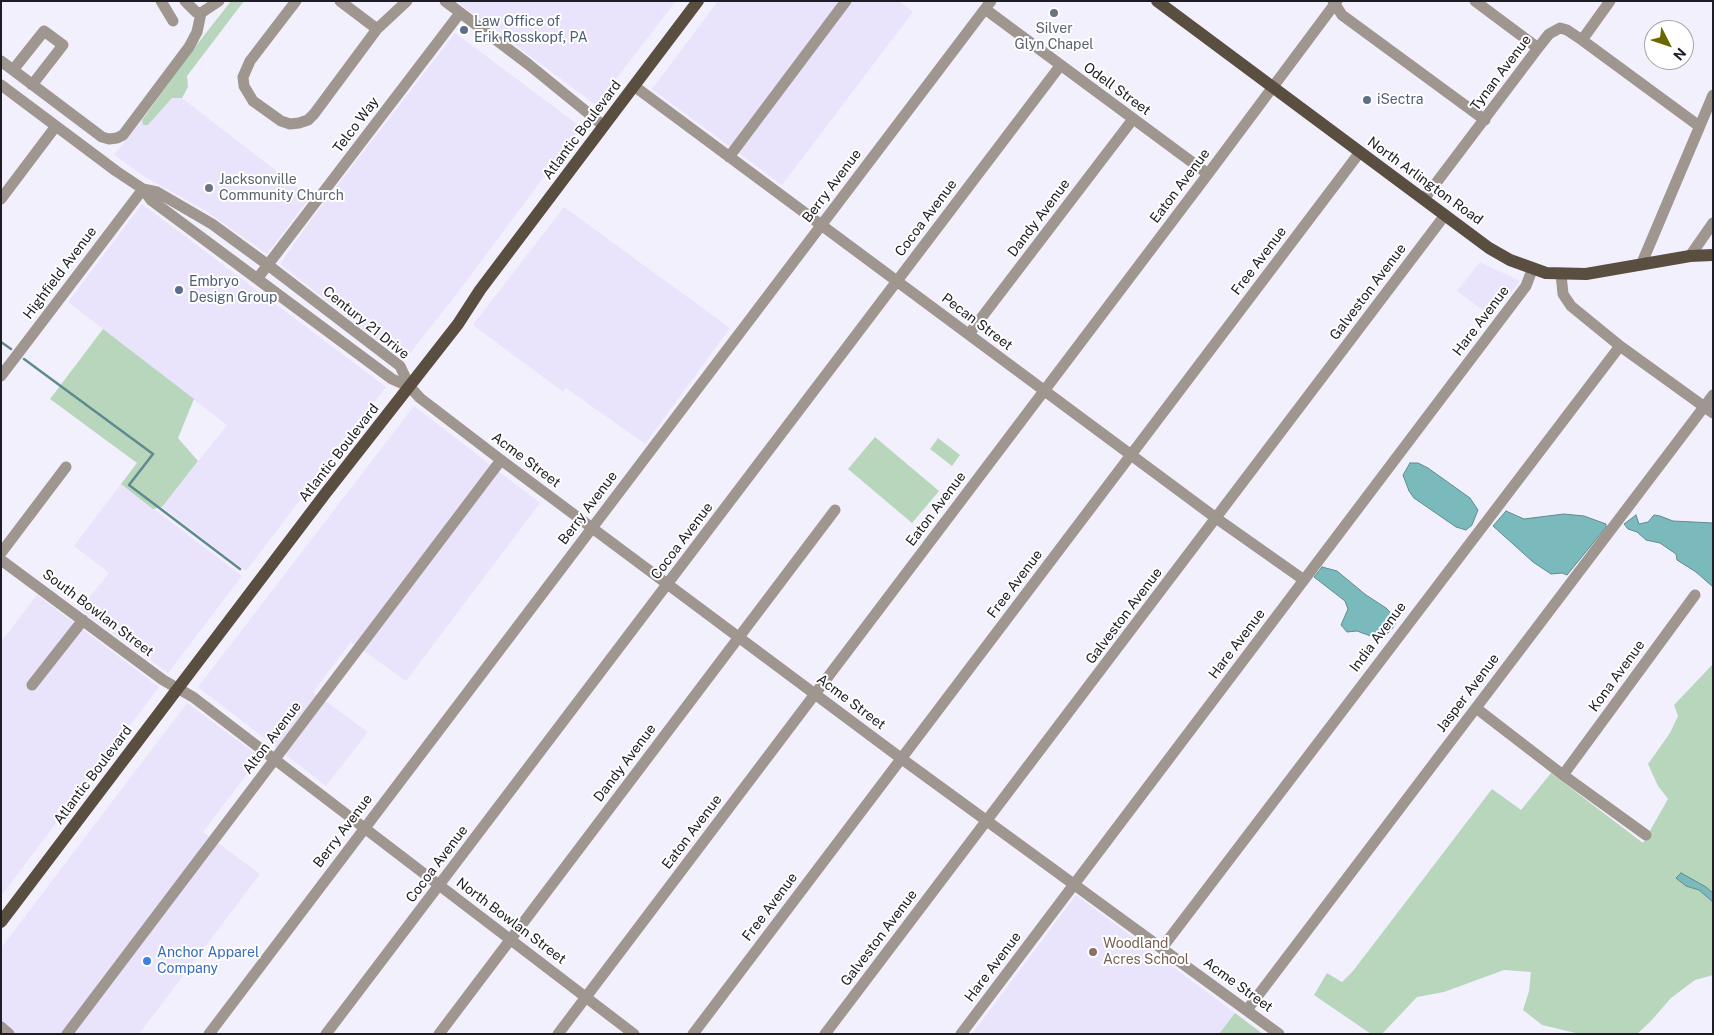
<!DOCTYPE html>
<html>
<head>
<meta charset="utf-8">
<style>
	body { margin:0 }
	#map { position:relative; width:1714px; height:1035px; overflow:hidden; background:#f3f0fe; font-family:"Public Sans",sans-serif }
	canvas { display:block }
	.frame { position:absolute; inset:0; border:2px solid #1e1c24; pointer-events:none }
	.north { position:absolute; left:1644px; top:20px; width:50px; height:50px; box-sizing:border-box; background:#fff; border:1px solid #a5a4a7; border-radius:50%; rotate:131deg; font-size:14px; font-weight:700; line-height:20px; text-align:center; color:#1e1c24 }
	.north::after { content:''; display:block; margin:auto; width:18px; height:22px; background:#6c6801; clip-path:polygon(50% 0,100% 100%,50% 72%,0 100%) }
</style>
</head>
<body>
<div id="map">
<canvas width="1714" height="1035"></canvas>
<div class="frame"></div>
<div class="north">N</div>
</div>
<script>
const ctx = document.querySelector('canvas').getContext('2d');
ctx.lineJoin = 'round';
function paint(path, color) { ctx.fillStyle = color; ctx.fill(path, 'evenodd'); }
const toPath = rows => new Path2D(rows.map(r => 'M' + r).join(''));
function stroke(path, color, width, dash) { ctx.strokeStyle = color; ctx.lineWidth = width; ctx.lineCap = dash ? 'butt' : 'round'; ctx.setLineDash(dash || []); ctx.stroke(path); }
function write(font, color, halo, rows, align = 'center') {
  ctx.font = font + ' "Public Sans",sans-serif'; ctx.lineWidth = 4; ctx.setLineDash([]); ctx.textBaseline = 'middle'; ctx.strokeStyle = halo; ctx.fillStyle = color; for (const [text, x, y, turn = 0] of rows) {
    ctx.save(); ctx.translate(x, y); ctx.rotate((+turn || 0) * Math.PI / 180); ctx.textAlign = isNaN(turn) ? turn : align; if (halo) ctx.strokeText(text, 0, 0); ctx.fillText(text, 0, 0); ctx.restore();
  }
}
paint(toPath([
	[456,1,676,1,596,105],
	[718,1,903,1,901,3,913,12,782,185,652,89],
	[455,33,581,127,462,287,404,361,280,264,313,217],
	[172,98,182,98,310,197,267,254,206,211,145,177,114,155,142,120,143,125,148,125],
	[142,204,386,387,246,571,162,507,227,425,68,302],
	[564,207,730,328,645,444,566,388,563,392,473,325],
	[1480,262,1520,281,1492,317,1457,291],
	[414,406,540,503,406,681,351,642,313,692,368,732,326,786,198,687],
	[121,484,242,576,168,673,80,609,109,573,74,546],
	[37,595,159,687,1,896,1,642],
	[187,703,260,757,203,832,260,874,139,1034,1,1034,1,948],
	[1076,895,1235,1013,1219,1034,972,1034]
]), '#e9e3fc');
paint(toPath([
	[231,1,244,1,187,76,188,87,182,98,172,98,148,125,143,125,142,120,195,47],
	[103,329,194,399,178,438,198,461,162,507,153,509,121,484,137,463,50,399],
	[875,437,939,491,912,523,848,469],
	[938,438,960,455,952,466,930,449],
	[1713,664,1713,893,1706,887,1686,886,1699,890,1713,902,1713,975,1695,980,1671,998,1650,1022,1637,1034,1580,1034,1542,1025,1523,1010,1529,991,1531,972,1504,970,1444,992,1417,997,1382,1034,1371,1034,1314,995,1327,973,1342,982,1353,971,1492,789,1521,810,1551,773,1643,843,1668,799,1658,786,1648,764,1670,733,1678,716,1674,705],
	[1235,1013,1263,1034,1219,1034]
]), '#b7d6bc');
const water = toPath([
	[1410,463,1418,463,1428,468,1470,498,1478,510,1472,525,1466,530,1456,527,1414,498,1409,491,1403,475,1410,463],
	[1506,511,1524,519,1564,514,1584,516,1606,524,1606,527,1567,575,1562,573,1551,574,1533,562,1493,526,1506,511],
	[1636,515,1639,524,1648,522,1654,515,1660,516,1673,521,1713,523,1713,587,1696,572,1677,560,1676,554,1660,543,1646,540,1637,532,1628,529,1624,524,1636,515],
	[1322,567,1337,571,1366,595,1386,608,1394,616,1397,621,1392,629,1384,637,1379,639,1357,631,1347,632,1341,625,1348,609,1345,601,1314,577,1322,567],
	[1681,873,1706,887,1713,893,1713,902,1699,890,1686,886,1676,878,1681,873]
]);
paint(water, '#7bbabc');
stroke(water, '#5f8b8e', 1);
stroke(toPath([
	[1,342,11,349],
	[24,359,153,454,129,485,240,569]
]), '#5f8b8e', 2.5);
stroke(toPath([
	[161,1,173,21],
	[185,1,196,12,201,13],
	[296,1,250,61,243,77,244,86,253,101,281,121,290,124,299,123,308,120,314,114,377,29,407,1],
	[340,1,377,29],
	[445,1,528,64,604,126],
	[1333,1,1342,15,1485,120],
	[1475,1,1538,48],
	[985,9,1208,174],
	[1582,40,1610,1],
	[1,61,102,137,109,139,117,138,123,135,189,47,197,32,201,13,219,1],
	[13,70,44,31,63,45,32,85],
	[1,85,116,171,143,189,151,200,392,379,410,387],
	[634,86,1216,518,1304,580],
	[729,157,846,1],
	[143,189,157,192,212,224,268,265,400,366,410,387,420,398,501,460,902,759,1279,1034],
	[1,199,56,126],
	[1424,199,1538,48,1549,34,1560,28,1567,30,1582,40,1699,126],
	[1690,256,1713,223],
	[1641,265,1713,95],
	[1561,274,1563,294,1571,306,1620,346,1713,413],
	[257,279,460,13],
	[969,334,1133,119],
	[1,376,143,189],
	[1,553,66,467],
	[1,560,163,680,193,697,634,1034],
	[32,685,83,620],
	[1476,708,1563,775,1646,835],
	[1563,775,1695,595],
	[1162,948,1620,346],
	[1247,1010,1713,395],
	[1,1027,9,1034],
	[67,1034,501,460],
	[209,1034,991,1],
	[326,1034,1060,66],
	[439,1034,835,510],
	[558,1034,1208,174,1337,1],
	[693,1034,1360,152],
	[825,1034,1445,215],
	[961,1034,1526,286,1532,270]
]), '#9f978f', 11);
stroke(toPath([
	[1157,1,1489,248,1510,260,1546,273,1586,274,1690,256,1713,255],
	[1,922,325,494,458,324,480,290,698,1]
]), '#5a4e40', 12);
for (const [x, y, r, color] of [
	[1054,13,5,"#6b7280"],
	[464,30,5,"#5c6f8a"],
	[1367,100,5,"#5c6f8a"],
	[209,188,5,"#6b7280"],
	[179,290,5,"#5c6f8a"],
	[1093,952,5,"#8d6e63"],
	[147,961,5,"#3f7fe0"]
]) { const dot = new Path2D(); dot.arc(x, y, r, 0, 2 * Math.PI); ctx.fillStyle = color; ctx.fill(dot); stroke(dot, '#fff', 2); }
write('14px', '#4e5e75', '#fff', [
	["Law Office of",474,22],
	["Erik Rosskopf, PA",474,38],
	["iSectra",1377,100],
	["Embryo",189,282],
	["Design Group",189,298]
], 'left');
write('14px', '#5b616d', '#fff', [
	["Silver",1054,29],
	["Glyn Chapel",1054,45],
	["Jacksonville",219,180,"left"],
	["Community Church",219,196,"left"]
]);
write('14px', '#1e1c24', '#fff', [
	["Tynan Avenue",1501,73,-53],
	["Odell Street",1117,89,36],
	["Telco Way",356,125,-53],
	["Atlantic Boulevard",582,130,-53],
	["North Arlington Road",1425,181,36],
	["Berry Avenue",832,186,-53],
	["Eaton Avenue",1180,186,-53],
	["Cocoa Avenue",926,218,-53],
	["Dandy Avenue",1039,218,-53],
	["Free Avenue",1259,261,-53],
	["Highfield Avenue",60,273,-53],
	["Galveston Avenue",1368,292,-53],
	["Hare Avenue",1481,321,-53],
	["Pecan Street",977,322,37],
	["Century 21 Drive",366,323,39],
	["Atlantic Boulevard",339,453,-52],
	["Acme Street",526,460,37],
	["Berry Avenue",588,508,-53],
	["Eaton Avenue",936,509,-53],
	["Cocoa Avenue",682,541,-53],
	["Free Avenue",1015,584,-53],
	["South Bowlan Street",98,613,37],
	["Galveston Avenue",1124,616,-53],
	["India Avenue",1378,637,-53],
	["Hare Avenue",1237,644,-53],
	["Kona Avenue",1617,676,-54],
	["Jasper Avenue",1468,693,-53],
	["Acme Street",851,702,37],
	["Alton Avenue",272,738,-53],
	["Dandy Avenue",625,763,-53],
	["Atlantic Boulevard",93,775,-53],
	["Berry Avenue",343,831,-53],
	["Eaton Avenue",692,832,-53],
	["Cocoa Avenue",437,864,-53],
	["Free Avenue",770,907,-53],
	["North Bowlan Street",511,921,37],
	["Galveston Avenue",879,938,-53],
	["Hare Avenue",993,967,-53],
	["Acme Street",1238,985,36]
]);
write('14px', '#785e54', '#fff', [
	["Woodland",1103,944],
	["Acres School",1103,960]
], 'left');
write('14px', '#366cbe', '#fff', [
	["Anchor Apparel",157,953],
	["Company",157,969]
], 'left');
</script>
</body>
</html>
